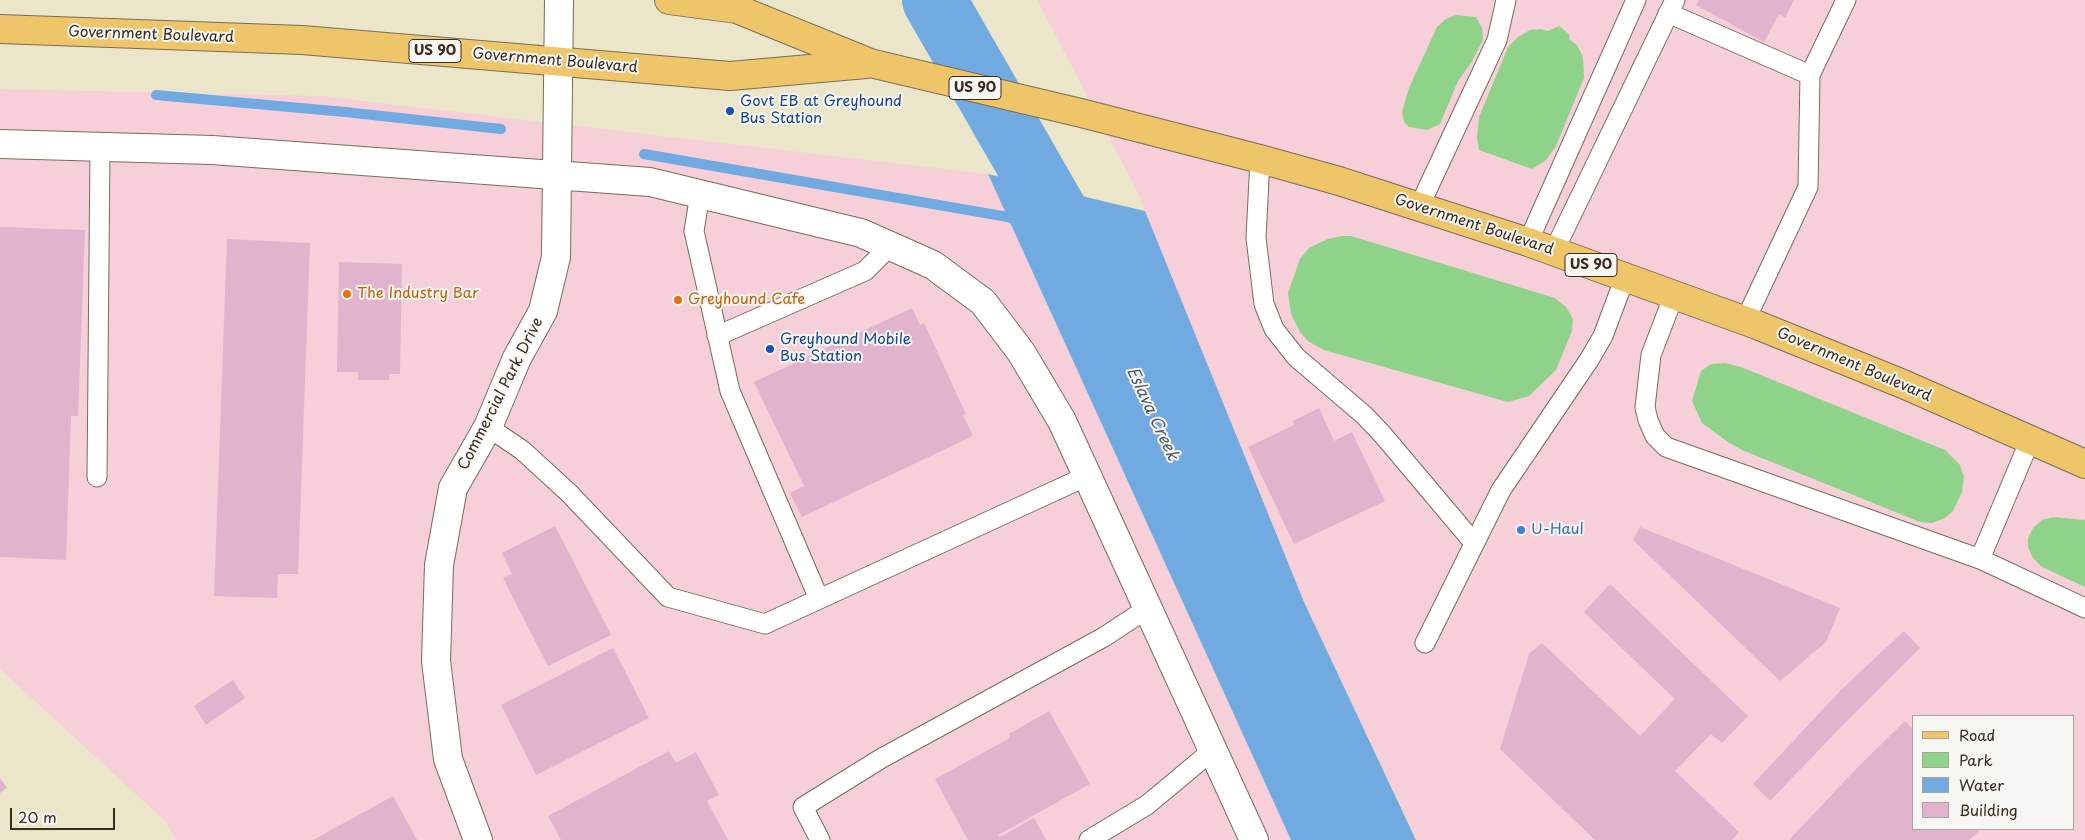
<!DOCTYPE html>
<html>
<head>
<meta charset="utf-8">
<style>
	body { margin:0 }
	#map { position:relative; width:2085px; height:840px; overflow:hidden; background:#ebe6ca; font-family:"Playpen Sans",sans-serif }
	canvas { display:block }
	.legend { position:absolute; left:1912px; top:715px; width:162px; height:115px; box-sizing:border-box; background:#f6f6f2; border:1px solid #aba49d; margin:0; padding:6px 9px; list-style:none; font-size:15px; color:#3b2a1e }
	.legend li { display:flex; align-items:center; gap:10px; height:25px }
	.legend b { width:25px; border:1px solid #aba49d }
	.scale { position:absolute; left:10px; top:808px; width:105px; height:22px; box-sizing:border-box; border:2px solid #3b2a1e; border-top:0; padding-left:6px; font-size:15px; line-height:18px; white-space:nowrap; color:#3b2a1e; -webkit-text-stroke:4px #f6f6f2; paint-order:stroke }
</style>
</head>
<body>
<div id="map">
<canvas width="2085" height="840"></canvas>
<ul class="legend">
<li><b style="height:6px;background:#eec569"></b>Road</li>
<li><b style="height:14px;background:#8fd28a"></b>Park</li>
<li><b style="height:14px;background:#71aae1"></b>Water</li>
<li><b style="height:14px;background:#e2b3cd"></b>Building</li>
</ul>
<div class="scale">20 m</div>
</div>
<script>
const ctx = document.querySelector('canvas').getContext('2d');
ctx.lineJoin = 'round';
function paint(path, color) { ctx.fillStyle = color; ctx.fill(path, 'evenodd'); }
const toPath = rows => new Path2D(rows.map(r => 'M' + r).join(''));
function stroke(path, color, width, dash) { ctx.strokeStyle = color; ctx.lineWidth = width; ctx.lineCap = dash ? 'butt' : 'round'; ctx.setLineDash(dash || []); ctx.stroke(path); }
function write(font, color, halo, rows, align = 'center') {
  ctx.font = font + ' "Playpen Sans",sans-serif'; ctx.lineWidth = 4; ctx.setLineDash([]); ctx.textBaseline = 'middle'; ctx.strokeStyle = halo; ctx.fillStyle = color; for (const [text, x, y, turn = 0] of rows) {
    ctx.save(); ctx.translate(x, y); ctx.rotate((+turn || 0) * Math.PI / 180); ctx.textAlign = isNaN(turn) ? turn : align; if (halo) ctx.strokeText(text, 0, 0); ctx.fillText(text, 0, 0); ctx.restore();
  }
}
paint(toPath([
	[1037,0,2085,0,2085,840,1417,840,1304,602,1214,396,1138,193],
	[1914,716,2074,716,2074,829,1914,829],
	[0,89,321,96,988,174,1291,840,176,840,165,821,0,669]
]), '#f6cfd8');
paint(toPath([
	[1456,15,1476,17,1482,28,1483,40,1471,63,1458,81,1440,124,1427,130,1409,127,1404,122,1402,112,1409,88,1437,27,1446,19],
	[1559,26,1569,34,1570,40,1577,45,1583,57,1584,78,1556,146,1546,160,1532,169,1479,150,1477,138,1479,117,1508,47,1518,37,1530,30,1541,29,1548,31],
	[1342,236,1351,236,1555,298,1566,307,1573,319,1572,331,1556,370,1529,396,1508,402,1324,350,1308,341,1300,332,1291,314,1288,293,1300,259,1309,248,1328,239],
	[1725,363,1741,367,1945,450,1960,465,1964,477,1962,492,1953,511,1945,518,1932,523,1920,522,1742,450,1728,442,1702,423,1692,401,1701,371,1711,364],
	[2054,517,2085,520,2085,587,2042,567,2033,558,2028,547,2028,538,2033,528,2042,520]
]), '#8fd28a');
paint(toPath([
	[988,174,1145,211,1304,602,1416,840,1291,840]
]), '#71aae1');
stroke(toPath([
	[156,95,345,112,501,129],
	[644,154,1008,217,1019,221]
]), '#71aae1', 10);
stroke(toPath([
	[934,0,1066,230,1082,265]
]), '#71aae1', 64);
paint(toPath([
	[1699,0,1794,0,1785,18,1779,14,1764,42,1696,5],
	[0,227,85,230,78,416,71,416,66,560,0,557],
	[227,239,310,243,298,574,278,574,277,598,214,596],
	[339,262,402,264,400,374,389,374,389,380,358,380,358,372,337,372],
	[912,308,920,325,924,323,966,414,963,415,973,436,802,517,790,493,804,486,754,382],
	[1319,408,1334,441,1352,432,1385,501,1294,544,1248,447,1294,425,1293,421],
	[555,526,611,635,548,666,503,578,512,574,502,553],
	[1640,527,1840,608,1826,642,1780,681,1633,540],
	[1610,584,1748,716,1722,743,1711,734,1675,771,1739,832,1732,840,1595,840,1500,749,1529,654,1542,643,1640,736,1675,699,1584,612],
	[1904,631,1920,648,1838,730,1770,801,1753,784,1841,690],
	[613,648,649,718,536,775,501,705],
	[233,680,245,698,206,725,194,706],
	[1049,711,1090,784,998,835,1000,837,1034,818,1046,840,968,840,935,779,1010,738,1009,734],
	[1905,721,1914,730,1914,829,1981,829,1969,840,1789,840,1859,766],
	[669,751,676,763,696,752,719,795,707,801,728,840,561,840,548,816],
	[0,778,7,788,0,793],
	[393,796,417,840,313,840]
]), '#e2b3cd');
const lane = toPath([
	[1668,13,1810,75],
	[1260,159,1256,238,1264,304,1274,329,1296,357,1364,415,1383,435,1474,543],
	[700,194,694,231,730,391,819,599],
	[1419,207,1497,40,1506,0],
	[1528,242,1636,0],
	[1554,251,1675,0],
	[1674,295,1651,355,1645,407,1648,420,1655,436,1666,447,1980,559,2085,608],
	[1745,321,1808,187,1810,75,1846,0],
	[717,336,865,271,890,246],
	[488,427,522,450,569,493,668,597,765,624,1087,476],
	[97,477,100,148],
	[1980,559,2030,440],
	[1425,643,1501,490,1589,360,1603,336,1625,277],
	[820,840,803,807,882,758,1104,637,1148,608],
	[1089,840,1147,805,1213,750]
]);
const street = toPath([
	[0,144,212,150,650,182,861,233,933,265,983,302,1021,352,1062,421,1254,840],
	[478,840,448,759,436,661,439,565,453,488,488,427,517,358,543,311,556,257,559,0]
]);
const primary = toPath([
	[669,0,737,9,870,63,1081,113,1260,159,1339,181,1528,242,1757,325,1903,384,2085,464],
	[0,29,302,40,730,76,866,64]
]);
stroke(lane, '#796c5a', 21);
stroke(street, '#796c5a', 30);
stroke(primary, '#796c5a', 30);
stroke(lane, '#fff', 19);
stroke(street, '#fff', 28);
stroke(primary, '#eec569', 28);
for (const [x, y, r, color] of [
	[730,111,5,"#1a4fb4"],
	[347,294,5,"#e8710a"],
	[678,300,5,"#e8710a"],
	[770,349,5,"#1a4fb4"],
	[1521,530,5,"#3f7fe0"]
]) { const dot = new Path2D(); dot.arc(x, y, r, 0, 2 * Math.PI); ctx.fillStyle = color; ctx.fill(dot); stroke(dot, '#f6f6f2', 2); }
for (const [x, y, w] of [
	[435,51,52],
	[975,88,52],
	[1591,265,52]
]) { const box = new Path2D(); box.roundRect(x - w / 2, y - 11.5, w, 23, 4); ctx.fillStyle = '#f6f6f2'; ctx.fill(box); stroke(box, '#3b2a1e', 1); }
write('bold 14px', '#3b2a1e', null, [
	["US 90",435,51],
	["US 90",975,88],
	["US 90",1591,265]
]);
write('15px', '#3b2a1e', '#f6f6f2', [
	["Government Boulevard",151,35,2],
	["Government Boulevard",555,61,5],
	["Government Boulevard",1474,225,18],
	["Government Boulevard",1854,365,23],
	["Commercial Park Drive",501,394,-63]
]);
write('15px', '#164399', '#f6f6f2', [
	["Govt EB at Greyhound",740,102],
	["Bus Station",740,119],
	["Greyhound Mobile",780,340],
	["Bus Station",780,357]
], 'left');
write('15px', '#c56008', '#f6f6f2', [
	["The Industry Bar",357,294],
	["Greyhound Cafe",688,300]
], 'left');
write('15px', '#366cbe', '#f6f6f2', [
	["U-Haul",1531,530]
], 'left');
write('italic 16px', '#4e5762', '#f6f6f2', [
	["Eslava Creek",1152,414,65]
]);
</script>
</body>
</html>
